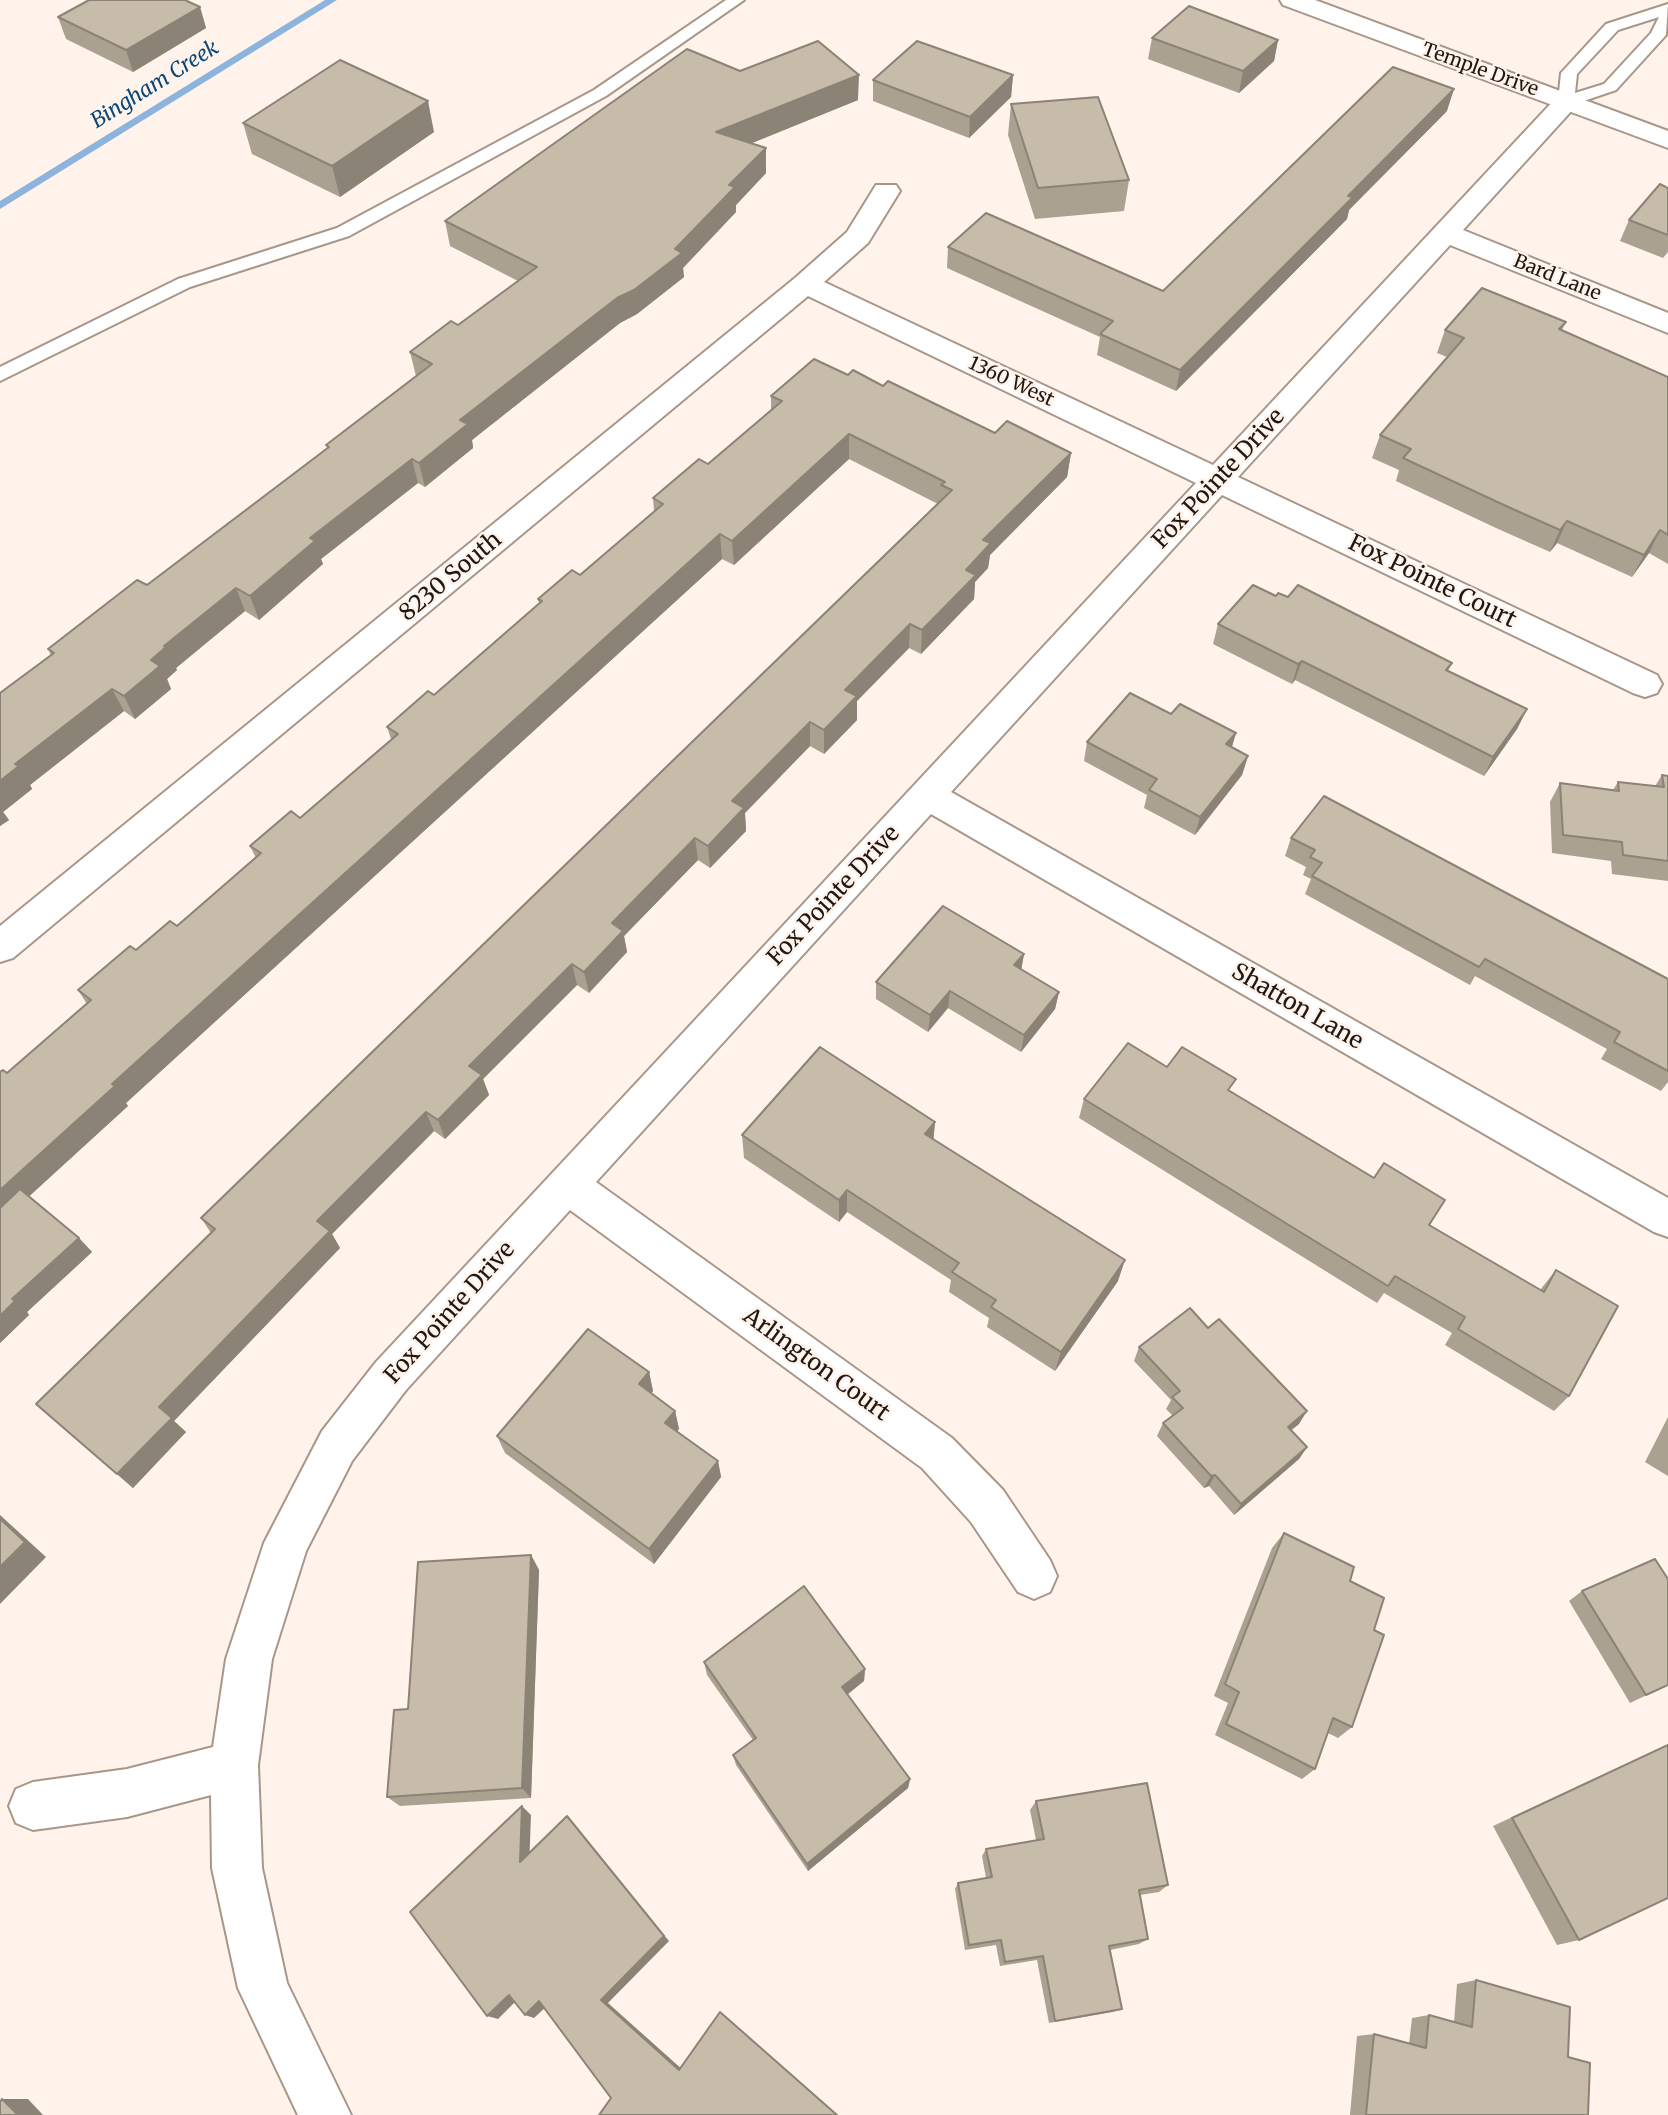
<!DOCTYPE html>
<html>
<head>
<meta charset="utf-8">
<style>
	body { margin:0 }
	canvas { display:block; background:#fff3eb }
</style>
</head>
<body>
<canvas width="1668" height="2115"></canvas>
<script>
const ctx = document.querySelector('canvas').getContext('2d');
ctx.lineJoin = 'round';
const toPath = rows => new Path2D(rows.map(r => 'M' + r).join(''));
function paint(path, color) { ctx.fillStyle = color; ctx.fill(path, 'evenodd'); }
function stroke(path, color, width, dash) { ctx.strokeStyle = color; ctx.lineWidth = width; ctx.lineCap = dash ? 'butt' : 'round'; ctx.setLineDash(dash || []); ctx.stroke(path); }
function write(font, color, halo, rows, align = 'center') {
  ctx.font = font + ' Merriweather,serif'; ctx.lineWidth = 5; ctx.setLineDash([]); ctx.textBaseline = 'middle'; ctx.strokeStyle = halo; ctx.fillStyle = color; for (const [text, x, y, turn = 0] of rows) {
    ctx.save(); ctx.translate(x, y); ctx.rotate((+turn || 0) * Math.PI / 180); ctx.textAlign = isNaN(turn) ? turn : align; if (halo) ctx.strokeText(text, 0, 0); ctx.fillText(text, 0, 0); ctx.restore();
  }
}
paint(toPath([
	[325,0,337,0,0,209,0,201,325,0]
]), '#8db4dd');
const service = toPath([
	[726,0,744,0,606,96,349,236,190,287,0,381,0,367,178,279,337,228,594,90,726,0],
	[1668,4,1666,35,1616,90,1572,105,1560,105,1558,102,1561,73,1606,24,1668,4],
	[1659,17,1651,33,1604,84,1575,93,1577,74,1618,30,1659,17]
]);
const minor = toPath([
	[1566,94,1575,97,1579,102,1575,107,1463,230,1668,313,1668,333,1450,245,1238,477,1657,675,1662,684,1657,693,1645,697,1633,693,1222,495,951,792,1668,1198,1668,1237,1654,1232,931,814,596,1182,952,1438,1003,1490,1050,1560,1057,1576,1050,1592,1034,1599,1018,1592,971,1522,922,1468,570,1210,406,1390,352,1461,306,1551,272,1659,258,1765,262,1868,287,1983,351,2115,298,2115,238,1988,212,1868,211,1795,127,1817,33,1830,16,1823,9,1806,16,1789,33,1782,127,1769,213,1747,226,1659,264,1543,322,1431,376,1362,1196,483,808,296,13,958,0,962,0,926,795,278,847,232,876,185,896,185,900,191,868,243,824,282,1213,465,1557,97,1566,94]
]);
const tertiary = toPath([
	[1280,0,1315,0,1668,131,1668,148,1283,5,1280,0]
]);
stroke(service, '#a89789', 4);
stroke(minor, '#a89789', 4);
stroke(tertiary, '#a89789', 4);
paint(service, '#fff');
paint(minor, '#fff');
paint(tertiary, '#fff');
paint(toPath([
	[200,7,206,28,133,72,66,39,58,17],
	[1152,38,1278,40,1274,61,1239,93,1148,59],
	[740,71,858,100,751,143,766,148,766,173,736,205,736,212,683,268,684,277,637,314,620,323,472,440,473,448,425,487,418,483,321,559,323,564,259,620,245,611,176,668,177,670,167,679,171,689,135,719,124,711,30,785,32,789,3,812,9,820,0,826,0,693,51,655,48,649,147,585,327,448,326,445,416,376,410,352,458,325,518,281,450,246,445,221],
	[1013,75,1011,97,969,138,873,101,873,80],
	[1011,104,1129,180,1124,211,1035,219,1008,135],
	[1447,111,1349,210,1347,219,1176,391,1097,355,1100,337,947,268,948,247,1163,291],
	[243,123,434,132,340,197,252,154],
	[1668,188,1668,252,1663,258,1620,241,1629,220],
	[1566,322,1562,330,1668,377,1668,564,1649,553,1632,577,1557,543,1550,552,1496,528,1396,481,1399,470,1372,458,1380,435,1447,357,1437,353,1445,330],
	[848,375,883,386,995,433,1071,453,1067,477,990,555,988,568,975,582,974,599,921,654,909,648,857,701,857,720,824,754,810,746,745,813,746,831,710,868,698,860,624,936,627,952,589,993,577,985,483,1079,489,1095,445,1139,434,1131,332,1234,340,1248,174,1421,186,1432,133,1488,36,1404,211,1233,201,1218,938,504,849,459,734,565,722,559,126,1103,128,1106,29,1196,79,1238,92,1252,27,1312,29,1315,0,1343,7,1073,87,1004,78,990,136,950,177,926,256,858,250,846,300,818,391,739,387,727,434,695,539,603,538,599,580,575,654,511,653,498,708,464,771,410,771,396],
	[1276,596,1452,663,1448,671,1527,709,1517,729,1484,776,1295,680,1292,684,1213,644,1218,624],
	[1236,733,1232,747,1248,756,1242,775,1195,835,1144,808,1147,795,1084,761,1087,742],
	[1662,775,1668,776,1668,881,1612,874,1611,861,1552,853,1550,802,1560,783,1613,790,1618,782,1655,786],
	[1291,838,1668,979,1668,1082,1661,1091,1601,1059,1607,1049,1475,976,1470,985,1305,894,1311,879,1303,875,1306,867,1285,856],
	[1024,954,1021,970,1059,992,1055,1009,1021,1052,948,1008,928,1032,876,999,876,982],
	[1167,1067,1231,1091,1429,1225,1540,1290,1556,1270,1569,1396,1554,1411,1445,1345,1452,1333,1384,1293,1377,1303,1079,1118,1084,1099],
	[935,1122,933,1140,1118,1281,1055,1371,987,1327,989,1318,949,1292,951,1280,847,1212,839,1222,744,1158,742,1135],
	[1139,1347,1299,1424,1291,1430,1307,1447,1299,1459,1234,1515,1209,1486,1204,1488,1157,1436,1163,1423,1173,1416,1166,1409,1171,1400,1134,1361],
	[649,1372,653,1391,651,1393,675,1411,679,1429,677,1431,718,1461,721,1477,654,1564,505,1453,497,1436],
	[1668,1417,1668,1476,1645,1462],
	[1284,1533,1350,1581,1374,1630,1352,1727,1338,1738,1328,1733,1315,1769,1302,1779,1215,1735,1228,1703,1214,1696,1272,1548],
	[531,1555,539,1570,531,1798,400,1806,387,1797,408,1709],
	[1668,1579,1668,1685,1630,1703,1569,1601,1582,1591],
	[704,1662,865,1669,864,1681,847,1694,910,1779,908,1788,808,1871,736,1765,733,1755,753,1740,707,1675],
	[1668,1745,1579,1940,1557,1945,1493,1826],
	[1036,1801,1168,1885,1159,1892,1140,1895,1148,1939,1139,1944,1110,1950,1122,2009,1113,2012,1049,2023,1037,1960,1000,1966,996,1945,965,1950,955,1889,958,1883,986,1878,982,1856,986,1849,1036,1840,1030,1810],
	[1476,1980,1568,2057,1588,2115,1350,2115,1357,2036,1374,2034,1409,2044,1412,2018,1429,2015,1454,2022,1457,1984]
]), '#aba191');
paint(toPath([
	[200,7,206,28,133,72,126,50],
	[1278,40,1274,61,1239,93,1243,71],
	[859,75,858,100,718,157,716,132],
	[1013,75,1011,97,969,138,970,117],
	[1454,89,1447,111,1349,210,1347,219,1176,391,1180,370,1348,196],
	[428,101,434,132,340,197,332,166],
	[766,148,766,173,736,205,736,212,683,268,684,277,637,314,620,323,472,440,473,448,425,487,419,463,460,420,675,249,729,185],
	[849,434,849,459,734,565,732,541],
	[1071,453,1067,477,990,555,988,568,975,582,974,599,921,654,922,630,983,540],
	[412,459,418,483,321,559,323,564,259,620,250,596,310,538],
	[1567,521,1557,543,1550,552,1560,530],
	[1660,530,1649,553,1632,577,1644,555],
	[720,534,722,559,126,1103,128,1106,0,1223,0,1190,112,1084],
	[236,588,245,611,176,668,177,670,167,679,171,689,135,719,124,696,151,660,164,646],
	[910,624,909,648,857,701,857,720,824,754,824,730,845,690],
	[1302,661,1295,680,1292,684,1298,664],
	[112,689,124,711,30,785,32,789,3,812,9,820,0,826,0,781,15,764],
	[1527,709,1517,729,1484,776,1493,757],
	[810,722,810,746,745,813,746,831,710,868,708,846,732,801],
	[1236,733,1230,752,1226,744],
	[1248,756,1242,775,1195,835,1200,817],
	[695,838,698,860,624,936,627,952,589,993,584,972,612,923],
	[1024,954,1021,971,1014,965],
	[572,964,577,985,483,1079,489,1095,445,1139,438,1120,469,1066],
	[950,991,948,1008,928,1032,930,1015],
	[1059,992,1055,1009,1021,1052,1024,1035],
	[426,1112,434,1131,332,1234,340,1248,174,1421,186,1432,133,1488,117,1474,159,1407,317,1221],
	[935,1122,933,1145,925,1134],
	[847,1190,847,1212,839,1222,839,1200],
	[79,1238,92,1252,27,1312,29,1315,0,1343,0,1316,12,1299],
	[1125,1260,1118,1281,1055,1371,1061,1352],
	[649,1372,653,1391,644,1403,639,1384],
	[675,1411,679,1429,670,1440,665,1423],
	[1307,1411,1299,1424,1280,1439,1288,1427],
	[1307,1447,1299,1459,1234,1515,1241,1504],
	[718,1461,721,1477,654,1564,649,1549],
	[1215,1475,1209,1486,1204,1488,1211,1476],
	[0,1515,46,1557,0,1604],
	[531,1555,539,1570,531,1798,522,1788],
	[865,1669,864,1681,842,1699,842,1687],
	[910,1779,908,1788,808,1871,807,1864],
	[522,1806,531,1815,529,1869,520,1862],
	[567,1816,669,1941,608,2003,684,2071,679,2070,601,2000],
	[509,1995,519,1998,498,2019,487,2016],
	[539,2001,548,2005,534,2018,525,2015],
	[2,2099,28,2099,43,2115,18,2115]
]), '#8b8376');
const building = toPath([
	[89,0,185,0,200,7,126,50,58,17,89,0],
	[1189,6,1278,40,1243,71,1152,38,1189,6],
	[818,41,859,75,716,132,766,148,729,185,735,187,675,249,682,253,634,290,617,298,460,420,468,424,419,463,412,459,310,538,315,541,250,596,236,588,164,646,166,647,151,660,160,666,124,696,112,689,15,764,19,766,0,781,0,693,54,653,48,649,137,580,147,585,329,447,326,445,432,364,410,352,451,321,458,325,537,267,445,221,687,49,740,71,818,41],
	[917,41,1013,75,970,117,873,80,917,41],
	[340,60,428,101,332,166,243,123,340,60],
	[1393,67,1454,89,1348,196,1353,197,1180,370,1100,334,1113,321,948,247,986,213,1163,291,1393,67],
	[1098,97,1129,180,1038,188,1011,104,1098,97],
	[1660,184,1668,188,1668,235,1629,220,1660,184],
	[1482,288,1566,322,1559,329,1668,377,1668,535,1660,530,1644,555,1567,521,1560,530,1506,506,1403,458,1411,449,1380,435,1464,338,1445,330,1482,288],
	[814,359,848,375,853,370,883,386,888,381,995,433,1007,421,1071,453,983,540,991,543,966,570,976,575,922,630,910,624,845,690,857,696,824,730,810,722,732,801,744,808,708,846,695,838,612,923,623,931,584,972,572,964,469,1066,482,1075,438,1120,426,1112,317,1221,330,1231,159,1407,172,1418,117,1474,36,1404,215,1229,201,1218,952,490,941,485,945,482,849,434,732,541,720,534,112,1084,115,1086,0,1190,0,1072,3,1070,7,1073,91,1000,78,990,130,946,136,950,170,921,177,926,261,853,250,846,291,811,300,818,398,734,387,727,428,691,434,695,542,601,538,599,572,570,580,575,663,504,653,498,699,459,708,464,782,401,771,396,814,359],
	[1253,585,1276,596,1278,593,1288,597,1298,585,1452,663,1446,670,1527,709,1493,757,1302,661,1298,664,1218,624,1253,585],
	[1130,693,1171,714,1180,704,1236,733,1226,744,1248,756,1200,817,1149,790,1157,779,1087,742,1130,693],
	[1662,775,1668,776,1668,861,1623,855,1622,842,1563,835,1560,783,1619,791,1618,782,1664,787,1662,775],
	[1324,796,1668,979,1668,1071,1614,1042,1620,1032,1485,959,1479,967,1312,876,1322,863,1310,857,1315,850,1291,838,1324,796],
	[943,906,1024,954,1014,965,1059,992,1024,1035,950,991,930,1015,876,982,943,906],
	[1128,1043,1167,1067,1182,1047,1236,1079,1228,1090,1374,1178,1384,1163,1445,1200,1429,1225,1544,1292,1556,1270,1618,1306,1569,1396,1458,1329,1465,1317,1395,1276,1388,1286,1084,1099,1128,1043],
	[820,1047,935,1122,925,1134,1125,1260,1061,1352,991,1307,996,1300,952,1272,959,1263,847,1190,839,1200,742,1135,820,1047],
	[20,1189,79,1238,12,1299,15,1301,0,1316,0,1208,20,1189],
	[1190,1308,1208,1328,1219,1319,1307,1411,1288,1427,1307,1447,1241,1504,1215,1475,1211,1476,1163,1423,1183,1408,1172,1397,1180,1391,1139,1347,1190,1308],
	[588,1329,649,1372,639,1384,675,1411,665,1423,718,1461,649,1549,497,1436,588,1329],
	[0,1519,25,1542,0,1567,0,1519],
	[1284,1533,1354,1567,1350,1581,1384,1598,1374,1630,1384,1635,1352,1727,1333,1718,1315,1769,1226,1724,1239,1692,1225,1684,1284,1533],
	[531,1555,522,1788,387,1797,394,1710,408,1709,418,1562,531,1555],
	[1655,1559,1668,1579,1668,1685,1646,1695,1582,1591,1655,1559],
	[804,1586,865,1669,842,1687,910,1779,807,1864,733,1755,756,1738,704,1662,804,1586],
	[1668,1745,1668,1898,1579,1940,1512,1818,1668,1745],
	[1147,1783,1168,1885,1139,1890,1148,1939,1109,1946,1122,2009,1055,2021,1043,1956,1005,1962,1001,1940,969,1945,958,1883,992,1877,986,1849,1044,1839,1036,1801,1147,1783],
	[522,1806,520,1862,567,1816,664,1936,601,2000,679,2070,720,2012,837,2115,599,2115,611,2098,539,2001,525,2015,509,1995,487,2016,410,1912,522,1806],
	[1476,1980,1570,2007,1568,2057,1590,2063,1588,2115,1366,2115,1374,2034,1426,2048,1429,2015,1472,2027,1476,1980],
	[2,2099,18,2115,0,2115,0,2102,2,2099]
]);
paint(building, '#c7bba9');
stroke(building, '#8b8376', 2);
write('19px', '#1e1712', '#fff3eb', [
	["Temple Drive",1480,70,20],
	["Bard Lane",1557,278,22],
	["1360 West",1011,382,25]
]);
write('italic 21px', '#0a4779', '#fff3eb', [
	["Bingham Creek",155,85,-32]
]);
write('23px', '#1e1712', '#fff3eb', [
	["Fox Pointe Drive",1219,479,-47],
	["8230 South",451,577,-40],
	["Fox Pointe Court",1432,582,26],
	["Fox Pointe Drive",834,896,-47],
	["Shatton Lane",1297,1007,30],
	["Fox Pointe Drive",450,1313,-48],
	["Arlington Court",816,1365,36]
]);
</script>
</body>
</html>
